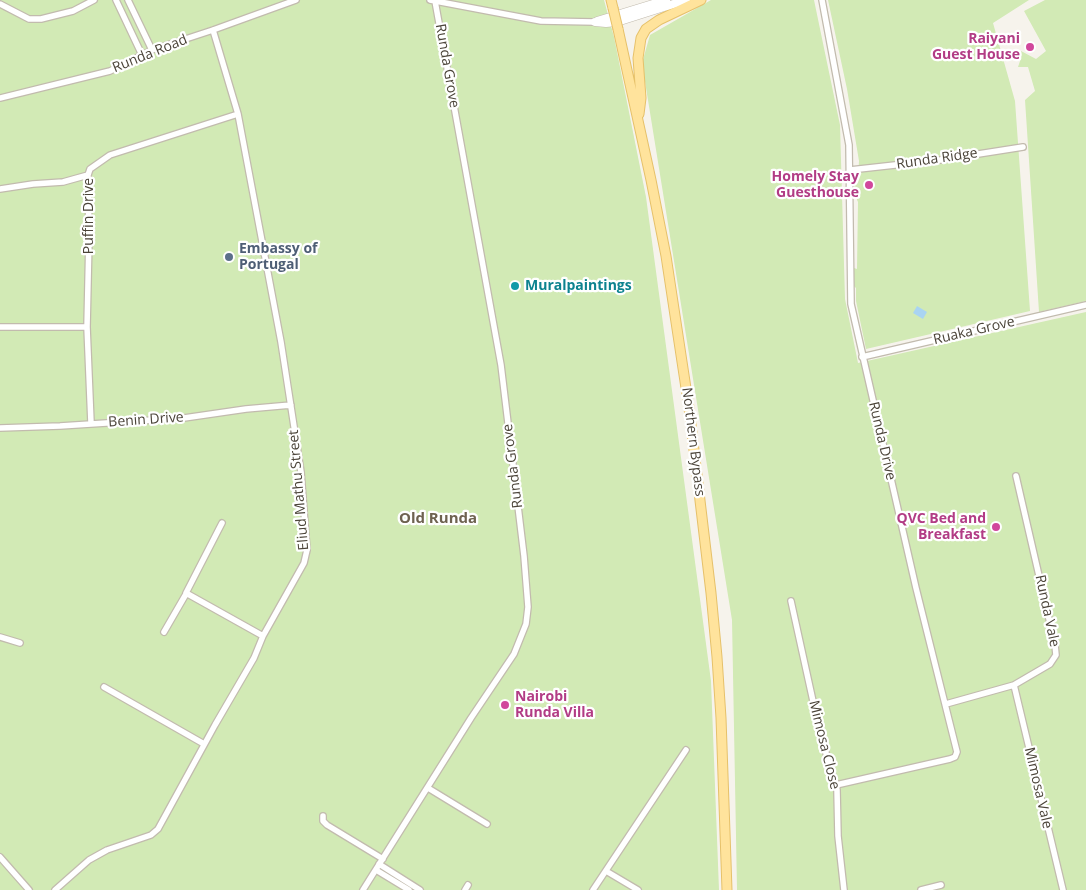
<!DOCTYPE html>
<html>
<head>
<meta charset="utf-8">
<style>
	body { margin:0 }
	canvas { display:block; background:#f6f3ec }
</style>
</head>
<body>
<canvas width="1086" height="890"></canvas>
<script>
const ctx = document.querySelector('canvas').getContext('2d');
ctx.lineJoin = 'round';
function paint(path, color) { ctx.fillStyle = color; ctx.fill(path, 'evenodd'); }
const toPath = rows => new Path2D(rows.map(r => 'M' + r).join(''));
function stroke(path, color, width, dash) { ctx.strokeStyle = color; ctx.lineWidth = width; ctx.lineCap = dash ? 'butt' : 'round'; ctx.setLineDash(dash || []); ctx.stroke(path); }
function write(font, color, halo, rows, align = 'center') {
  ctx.font = font + ' "Open Sans",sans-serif'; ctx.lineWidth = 4.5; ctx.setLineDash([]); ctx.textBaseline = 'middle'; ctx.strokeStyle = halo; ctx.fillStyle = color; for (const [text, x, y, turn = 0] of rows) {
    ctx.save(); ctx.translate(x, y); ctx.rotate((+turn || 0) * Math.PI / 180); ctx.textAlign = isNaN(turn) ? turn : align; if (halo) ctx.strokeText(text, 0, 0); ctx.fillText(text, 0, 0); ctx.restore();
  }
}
paint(toPath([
	[0,0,604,0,614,37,646,197,711,681,719,890,0,890],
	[711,0,814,0,840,125,845,299,858,363,1086,312,1086,890,737,890,732,620,642,63,650,35],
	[828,0,1029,0,993,23,1015,101,1030,311,866,349,856,301,856,288,853,285,854,268,857,269,858,202,854,193,855,176,858,176,859,161,847,89],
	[1045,0,1086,0,1086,301,1039,312,1025,100,1035,91,1028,67,1018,67,1021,58,1021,51,1036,59,1046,51,1024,11]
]), '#d2eab5');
paint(toPath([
	[917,306,927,312,923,319,913,313]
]), '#a9d4f2');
const minor = toPath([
	[116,0,142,55],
	[128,0,152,50],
	[430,0,541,21,595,22],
	[822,0,849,145,851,304,916,588,957,752,955,757,950,759,836,785],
	[0,4,29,19,41,19,73,11,94,0],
	[0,98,110,71,152,50,213,30,296,0],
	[850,170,940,160,1023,147],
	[0,189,33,184,63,182,88,175],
	[0,327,87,327],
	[862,357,1086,305],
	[91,423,87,327,89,238,88,175,90,169,110,155,238,114],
	[0,428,60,426,184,418,246,409,291,405],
	[222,523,186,593,263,636],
	[791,601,820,733,837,790,838,836,844,890],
	[164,632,186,594],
	[0,637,20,643],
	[1014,685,1063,890],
	[104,687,204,744],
	[946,704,1014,685,1050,664,1056,655,1055,645,1016,476],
	[428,788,487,824],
	[323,816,323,821,327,825,383,859],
	[0,857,29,890],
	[379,864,420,890],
	[376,870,409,890],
	[606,871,638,890],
	[55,890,89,860,107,850,151,835,158,829,215,725,254,658,263,636,304,563,307,550,301,472,281,342,238,114,213,30],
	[363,890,471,718,514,654,526,624,528,607,524,556,501,365,435,1],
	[465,890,468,885],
	[593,890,686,750],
	[921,890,941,885]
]);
const tertiary = toPath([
	[597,21,666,0],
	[595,22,606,23,617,22,686,0]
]);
const primary = toPath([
	[611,0,613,8],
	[618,29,651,180,666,256,689,408,711,593,717,657,721,718,727,890],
	[639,114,641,98,638,58,641,38,646,29,659,20,701,0]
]);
stroke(minor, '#c2bbae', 8);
stroke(tertiary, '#c2bbae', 9);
stroke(primary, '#e6c16a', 11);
stroke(minor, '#fff', 5.5);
stroke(tertiary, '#fff', 8);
stroke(primary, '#ffe39c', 9);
const primaryBridge = toPath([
	[613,8,618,29]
]);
stroke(primaryBridge, '#e6c16a', 11, []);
stroke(primaryBridge, '#ffe39c', 9);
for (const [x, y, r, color] of [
	[1030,47,5,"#d1479c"],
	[869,185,5,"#d1479c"],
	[229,257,5,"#5c6f8a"],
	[515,286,5,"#0f9aa8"],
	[996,527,5,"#d1479c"],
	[505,705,5,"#d1479c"]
]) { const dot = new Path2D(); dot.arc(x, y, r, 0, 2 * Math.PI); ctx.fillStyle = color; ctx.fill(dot); stroke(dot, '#fff', 2); }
write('bold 14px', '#b23c85', '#fff', [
	["Raiyani",1020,39],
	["Guest House",1020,55],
	["Homely Stay",859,177],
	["Guesthouse",859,193],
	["QVC Bed and",986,519],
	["Breakfast",986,535],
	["Nairobi",515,697,"left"],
	["Runda Villa",515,713,"left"]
], 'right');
write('14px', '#4b4439', '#fff', [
	["Runda Road",150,54,-22],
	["Runda Grove",447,66,80],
	["Runda Ridge",937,159,-8],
	["Puffin Drive",89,216,-90],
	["Ruaka Grove",974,331,-13],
	["Benin Drive",146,420,-4],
	["Runda Drive",882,441,77],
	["Northern Bypass",693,442,83],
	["Runda Grove",513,466,-97],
	["Eliud Mathu Street",299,490,-95],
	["Runda Vale",1047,611,78],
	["Mimosa Close",824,745,76],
	["Mimosa Vale",1038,788,77]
]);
write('bold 14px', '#4e5e75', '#fff', [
	["Embassy of",239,249],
	["Portugal",239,265]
], 'left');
write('bold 14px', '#0d838f', '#fff', [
	["Muralpaintings",525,286]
], 'left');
write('bold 15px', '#6e6250', '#fff', [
	["Old Runda",438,519]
]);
</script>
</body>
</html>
